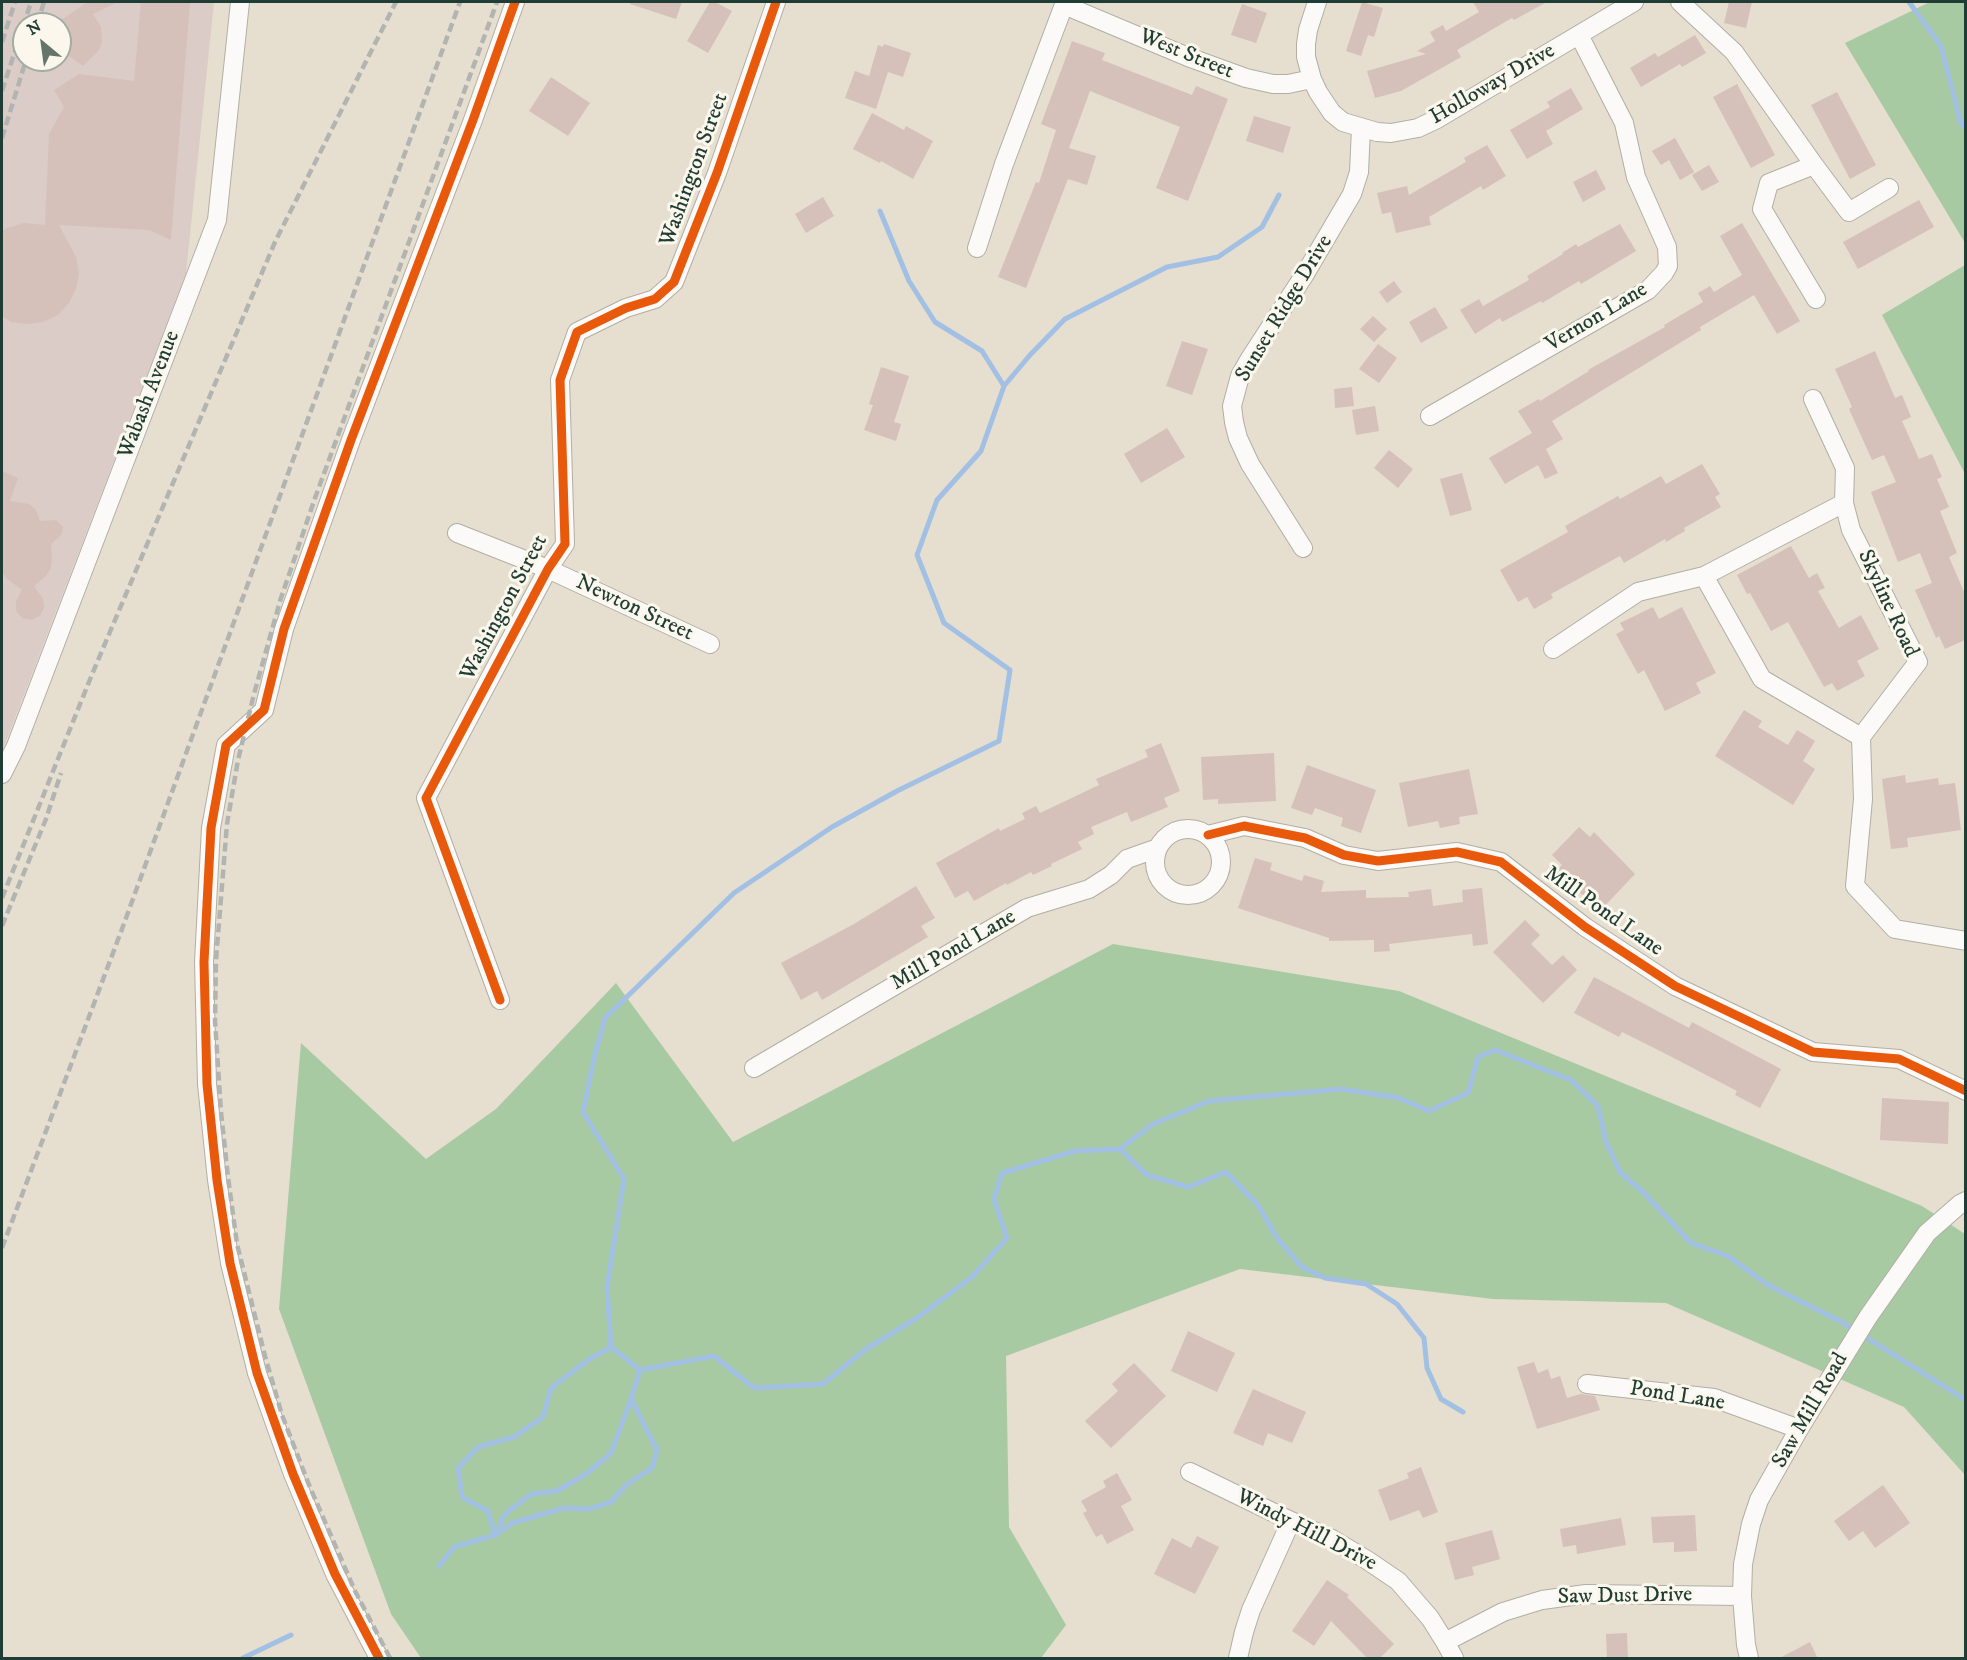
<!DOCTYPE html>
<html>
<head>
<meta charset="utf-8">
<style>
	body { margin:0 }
	#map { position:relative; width:1967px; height:1660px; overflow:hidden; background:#e6dece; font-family:"IM FELL DW Pica",serif }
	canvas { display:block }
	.frame { position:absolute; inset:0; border:3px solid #1f3d34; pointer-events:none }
	.north { position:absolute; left:12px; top:12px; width:60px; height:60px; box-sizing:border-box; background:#fbf7ec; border:2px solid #a3ada2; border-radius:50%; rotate:331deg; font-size:16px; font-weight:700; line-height:24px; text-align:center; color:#1f3d34 }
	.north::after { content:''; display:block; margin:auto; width:21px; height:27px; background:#65756a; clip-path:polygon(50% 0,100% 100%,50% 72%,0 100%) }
</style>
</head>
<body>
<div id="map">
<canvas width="1967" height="1660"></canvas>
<div class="frame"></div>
<div class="north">N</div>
</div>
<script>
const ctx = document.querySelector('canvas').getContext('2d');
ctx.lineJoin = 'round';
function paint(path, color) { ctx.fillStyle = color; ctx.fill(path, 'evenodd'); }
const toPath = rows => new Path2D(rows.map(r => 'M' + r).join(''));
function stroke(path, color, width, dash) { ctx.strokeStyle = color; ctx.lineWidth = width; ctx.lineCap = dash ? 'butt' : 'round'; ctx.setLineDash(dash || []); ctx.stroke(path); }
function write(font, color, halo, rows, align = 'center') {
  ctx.font = font + ' "IM FELL DW Pica",serif'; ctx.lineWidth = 6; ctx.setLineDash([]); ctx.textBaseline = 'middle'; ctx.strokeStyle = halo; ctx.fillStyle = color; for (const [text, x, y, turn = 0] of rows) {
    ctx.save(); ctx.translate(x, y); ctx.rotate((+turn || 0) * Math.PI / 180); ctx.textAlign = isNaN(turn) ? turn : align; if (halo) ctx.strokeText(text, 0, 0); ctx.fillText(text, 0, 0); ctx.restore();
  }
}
paint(toPath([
	[2,2,214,2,186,273,2,752],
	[24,24,60,24,60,60,24,60]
]), '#dbccc7');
paint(toPath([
	[1930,2,1965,2,1965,243,1845,43],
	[1965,265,1965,474,1882,315],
	[1113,944,1399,991,1922,1206,1965,1234,1965,1475,1904,1407,1666,1303,1493,1299,1240,1269,1006,1356,1009,1527,1066,1625,1041,1658,421,1658,391,1614,279,1309,301,1043,426,1159,496,1109,616,983,733,1142]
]), '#a7caa2');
stroke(toPath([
	[1909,2,1941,46,1961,124,1966,128],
	[1004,386,1030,355,1065,319,1167,267,1218,257,1262,227,1279,195],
	[1120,1149,1147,1175,1188,1187,1226,1172,1258,1205,1277,1238,1302,1267,1325,1278,1366,1284,1397,1304,1424,1338,1427,1368,1441,1399,1463,1412],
	[611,1347,607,1287,624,1179,583,1112,595,1054,605,1018,734,893,832,827,897,791,999,741,1010,670,944,623,917,555,937,500,981,451,1004,386,982,351,935,322,909,281,880,211],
	[499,1531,500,1524,505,1514,531,1494,557,1491,586,1474,611,1453,631,1399],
	[495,1535,512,1523,564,1508,589,1509,611,1502,626,1485,652,1468,657,1450,631,1399,640,1370],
	[439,1566,454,1547,495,1535,488,1511,462,1497,458,1468,478,1447,514,1437,543,1417,551,1388,588,1360,611,1347,640,1370,714,1356,754,1388,823,1384,866,1349,917,1318,972,1277,1007,1238,994,1199,1002,1173,1075,1151,1120,1149,1153,1124,1209,1101,1341,1089,1399,1098,1429,1111,1468,1093,1478,1057,1495,1050,1571,1080,1598,1106,1606,1142,1620,1172,1643,1192,1691,1243,1728,1256,1768,1285,1840,1321,1966,1400],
	[243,1658,291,1635]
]), '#a1c0e4', 5);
paint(toPath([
	[87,2,118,2,93,14,101,27,102,42,99,50,83,66,60,50,60,24,56,24],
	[141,2,190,2,171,240,149,230,59,225,76,257,79,273,76,289,69,303,58,315,43,322,27,324,11,322,2,316,2,231,7,228,24,223,45,225,49,134,64,107,54,90,79,74,134,81],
	[631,2,682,2,676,19,630,4],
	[710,2,715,2,732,11,708,53,687,41],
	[1362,2,1383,8,1374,37,1368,35,1361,56,1346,51],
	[1473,2,1547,2,1514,20,1512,18,1457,50,1461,57,1401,91,1375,98,1367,71,1426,54,1417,51,1435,41,1430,32,1443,25,1446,31,1479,12],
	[1729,2,1752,2,1746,28,1724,23],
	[1242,4,1267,13,1256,43,1231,35],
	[1695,35,1706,53,1682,67,1680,64,1641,87,1630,68,1655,53,1658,57],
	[1072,41,1105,53,1102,60,1192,95,1196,86,1228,99,1188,201,1156,188,1180,127,1090,91,1069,148,1096,156,1087,185,1068,179,1026,288,998,277,1036,182,1039,183,1056,130,1041,124],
	[884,44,911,53,903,77,888,72,876,109,845,98,855,71,869,76,878,45,883,47],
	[551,77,590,103,568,136,529,111],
	[1737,84,1775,155,1751,168,1713,97],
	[1571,88,1583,109,1546,131,1553,144,1527,159,1510,130,1550,107,1547,102],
	[1837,92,1876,165,1850,179,1811,105],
	[872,113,904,130,906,126,933,141,913,179,881,161,880,163,853,149],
	[1254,116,1291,127,1283,153,1246,141],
	[1675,138,1694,172,1680,180,1669,160,1661,165,1652,151],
	[1487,145,1506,176,1483,190,1481,186,1429,217,1431,225,1396,233,1391,212,1382,214,1377,193,1407,186,1409,195,1466,162,1464,158],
	[1709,165,1719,182,1702,191,1692,175],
	[1596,170,1606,189,1583,202,1573,182],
	[823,197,834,216,806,233,795,214],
	[1919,200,1934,227,1858,269,1843,242],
	[1742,223,1800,321,1777,334,1754,295,1700,327,1701,330,1552,421,1563,439,1546,449,1558,473,1545,479,1538,465,1505,484,1489,458,1532,433,1518,411,1539,399,1540,401,1589,371,1588,370,1665,327,1664,325,1703,302,1698,293,1710,286,1714,292,1742,275,1720,236],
	[1620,224,1636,251,1581,284,1579,281,1542,303,1541,301,1502,322,1500,318,1475,334,1460,310,1479,299,1483,306,1529,280,1527,276,1563,254,1562,253,1576,244,1578,247],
	[1394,281,1402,292,1387,303,1379,292],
	[1435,307,1448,328,1421,343,1409,322],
	[1373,316,1387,329,1374,342,1360,329],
	[1182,341,1208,349,1192,395,1166,386],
	[1378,344,1397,358,1379,383,1359,369],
	[1875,351,1895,398,1902,395,1911,417,1902,421,1919,459,1932,454,1942,477,1937,479,1949,507,1940,511,1957,553,1949,557,1965,594,1965,640,1945,649,1939,636,1936,638,1915,590,1932,583,1920,553,1898,562,1871,492,1896,482,1884,455,1872,460,1849,409,1852,407,1835,369],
	[881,367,909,376,894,422,901,424,896,441,864,430,873,405,869,404],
	[1352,387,1354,406,1335,408,1334,389],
	[1375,406,1379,431,1356,435,1352,410],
	[1167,428,1185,457,1141,483,1124,454],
	[1389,450,1413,469,1398,488,1374,468],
	[1702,464,1720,494,1715,497,1721,507,1684,528,1685,531,1666,542,1665,539,1624,563,1620,556,1591,572,1551,594,1553,598,1534,609,1527,597,1518,602,1500,570,1568,532,1565,526,1618,496,1620,499,1661,476,1666,484],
	[2,471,18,478,10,501,29,504,36,510,40,521,56,520,63,527,62,534,51,544,52,559,51,568,46,576,34,586,43,599,44,608,40,616,31,620,22,618,16,611,16,601,22,590,6,578,2,572],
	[1462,473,1472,510,1450,516,1440,479],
	[1791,546,1809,578,1817,573,1825,588,1818,591,1839,628,1861,615,1879,649,1857,661,1865,676,1837,691,1832,683,1824,687,1788,622,1771,631,1750,593,1747,594,1737,575],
	[1653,607,1659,619,1682,607,1716,673,1696,683,1701,693,1665,711,1644,670,1638,674,1616,634,1624,630,1620,623],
	[1744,710,1762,721,1758,727,1788,745,1797,730,1815,741,1803,761,1815,769,1793,805,1715,756],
	[1161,743,1180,791,1164,798,1168,807,1131,822,1127,812,1091,827,1094,834,1078,842,1082,849,1051,864,1052,866,1033,875,1031,872,1007,885,1006,883,974,901,968,891,955,898,936,863,999,828,1000,831,1025,819,1022,813,1036,806,1040,813,1099,785,1096,779,1148,757,1145,750],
	[1274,753,1276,801,1218,804,1218,799,1203,800,1201,757],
	[1307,765,1376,790,1361,833,1341,826,1343,818,1315,808,1312,815,1291,808],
	[1469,769,1478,814,1459,817,1460,824,1440,828,1438,821,1408,827,1399,783],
	[1905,775,1906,783,1938,778,1939,785,1955,783,1961,830,1907,838,1908,847,1891,849,1882,779],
	[1579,827,1590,837,1594,832,1635,874,1600,911,1556,871,1562,865,1552,855],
	[1255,858,1272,863,1270,870,1302,881,1304,875,1324,881,1321,892,1366,890,1366,898,1409,897,1408,892,1431,889,1433,906,1463,902,1462,890,1482,888,1488,944,1473,946,1472,934,1389,944,1390,951,1374,952,1374,940,1329,941,1329,938,1238,908],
	[916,886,935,918,921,926,928,937,822,1000,817,991,801,1000,781,963,854,924],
	[1525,920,1540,935,1531,944,1552,965,1563,955,1577,970,1543,1003,1493,952],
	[1594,977,1689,1028,1692,1022,1781,1069,1760,1108,1735,1095,1737,1091,1664,1053,1622,1032,1619,1037,1574,1013],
	[1882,1098,1949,1102,1948,1144,1880,1140],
	[1188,1331,1235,1353,1217,1392,1171,1371],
	[1534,1362,1538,1373,1548,1369,1551,1379,1560,1376,1567,1398,1581,1394,1595,1396,1600,1410,1537,1429,1517,1367],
	[1134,1363,1166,1396,1111,1448,1085,1421,1118,1391,1112,1384],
	[1253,1389,1306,1412,1292,1443,1268,1433,1263,1446,1233,1433],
	[1421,1467,1438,1512,1423,1518,1419,1510,1390,1521,1378,1490,1409,1478,1407,1473],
	[1117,1473,1132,1500,1121,1506,1134,1530,1107,1544,1102,1534,1096,1537,1083,1513,1087,1511,1081,1501,1106,1487,1103,1481],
	[1883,1485,1910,1523,1875,1548,1863,1531,1849,1541,1834,1521],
	[1695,1515,1697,1551,1674,1552,1674,1542,1653,1543,1651,1517],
	[1621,1518,1626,1545,1577,1554,1576,1545,1563,1547,1560,1529],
	[1492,1530,1500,1559,1472,1567,1474,1575,1455,1580,1445,1543],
	[1197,1536,1219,1547,1195,1594,1154,1574,1172,1538,1191,1548],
	[1327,1580,1349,1595,1347,1597,1394,1644,1379,1659,1368,1659,1331,1621,1314,1646,1292,1631],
	[1627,1633,1628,1659,1607,1659,1606,1634],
	[1810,1642,1818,1659,1778,1659]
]), '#d5c1ba');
const minor = toPath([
	[1317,2,1308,30,1306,44,1306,57,1312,79,1318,92,1332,113,1343,122,1377,132,1391,133,1418,128,1437,119,1634,2],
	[1680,2,1734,52,1814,165,1769,183,1762,209,1816,299],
	[1064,5,1188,57,1246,78,1273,84,1288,84,1312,79],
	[1814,165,1849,212,1889,188],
	[977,248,1004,164,1065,2],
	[1813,399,1845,468,1844,503,1851,530,1918,662,1861,737,1863,799,1855,886,1895,929,1966,941],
	[1430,416,1648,290,1664,273,1668,266,1667,247,1636,177,1624,123,1579,35],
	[457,533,548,569,710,644],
	[1303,548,1250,464,1238,438,1234,422,1232,406,1240,376,1249,360,1305,274,1352,194,1359,172,1361,128],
	[1704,576,1762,679,1861,737],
	[1553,649,1638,592,1704,576,1844,503],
	[2,774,16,746,217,220,240,2],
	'1155 862a33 33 0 1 1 66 0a33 33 0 1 1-66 0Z',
	[1208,835,1244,826,1305,838,1344,855,1378,861,1457,852,1501,862,1585,927,1675,986,1813,1052,1899,1059,1966,1091],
	[500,1000,426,798,548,569,565,544,560,380,577,332,626,308,655,299,674,282,717,173,776,2],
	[754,1068,1027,908,1089,889,1111,875,1127,859,1158,848],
	[1587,1384,1714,1398,1799,1429],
	[1190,1472,1291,1521,1332,1539,1367,1560,1398,1581,1430,1618,1445,1642,1454,1658],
	[1445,1642,1503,1612,1542,1600,1586,1594,1742,1596],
	[379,1658,335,1574,293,1474,257,1373,230,1263,217,1180,207,1084,204,962,211,828,226,745,264,710,284,629,351,440,473,120,515,2],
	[1238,1658,1244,1632,1251,1610,1291,1521],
	[1749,1658,1746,1645,1742,1596,1743,1564,1751,1524,1759,1500,1799,1429,1868,1317,1927,1233,1960,1204,1966,1201]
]);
stroke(minor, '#b1afa4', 20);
stroke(minor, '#fbfaf8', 18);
stroke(toPath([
	[2,3,2,2],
	[37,24,44,2],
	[2,42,15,2],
	[2,91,31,2],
	[2,138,26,60],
	[2,898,93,672,275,242,396,2],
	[2,926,46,819,61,773],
	[2,1248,122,929,460,2],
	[390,1658,355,1591,309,1485,282,1415,265,1356,237,1244,228,1177,221,1112,215,1021,216,960,227,824,238,760,254,694,280,601,315,498,497,2]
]), '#b2b4b1', 4.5, [9, 4.5]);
stroke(toPath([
	[1208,835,1244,826,1305,838,1344,855,1378,861,1457,852,1501,862,1585,927,1675,986,1813,1052,1899,1059,1966,1091],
	[500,1000,426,798,548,569,565,544,560,380,577,332,626,308,655,299,674,282,717,173,776,2],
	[379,1658,335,1574,293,1474,257,1373,230,1263,217,1180,207,1084,204,962,211,828,226,745,264,710,284,629,351,440,473,120,515,2]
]), '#e8590c', 9);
write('22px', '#1f3d34', '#fbf7ec', [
	["West Street",1186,55,22],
	["Holloway Drive",1493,85,-30],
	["Washington Street",695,170,-70],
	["Sunset Ridge Drive",1285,309,-59],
	["Vernon Lane",1597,318,-31],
	["Wabash Avenue",150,395,-69],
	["Skyline Road",1887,604,65],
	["Washington Street",505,608,-62],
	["Newton Street",634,609,25],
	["Mill Pond Lane",1603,912,35],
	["Mill Pond Lane",954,951,-30],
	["Pond Lane",1677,1397,9],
	["Saw Mill Road",1811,1411,-60],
	["Windy Hill Drive",1306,1531,27],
	["Saw Dust Drive",1625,1597,-1]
]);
</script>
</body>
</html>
